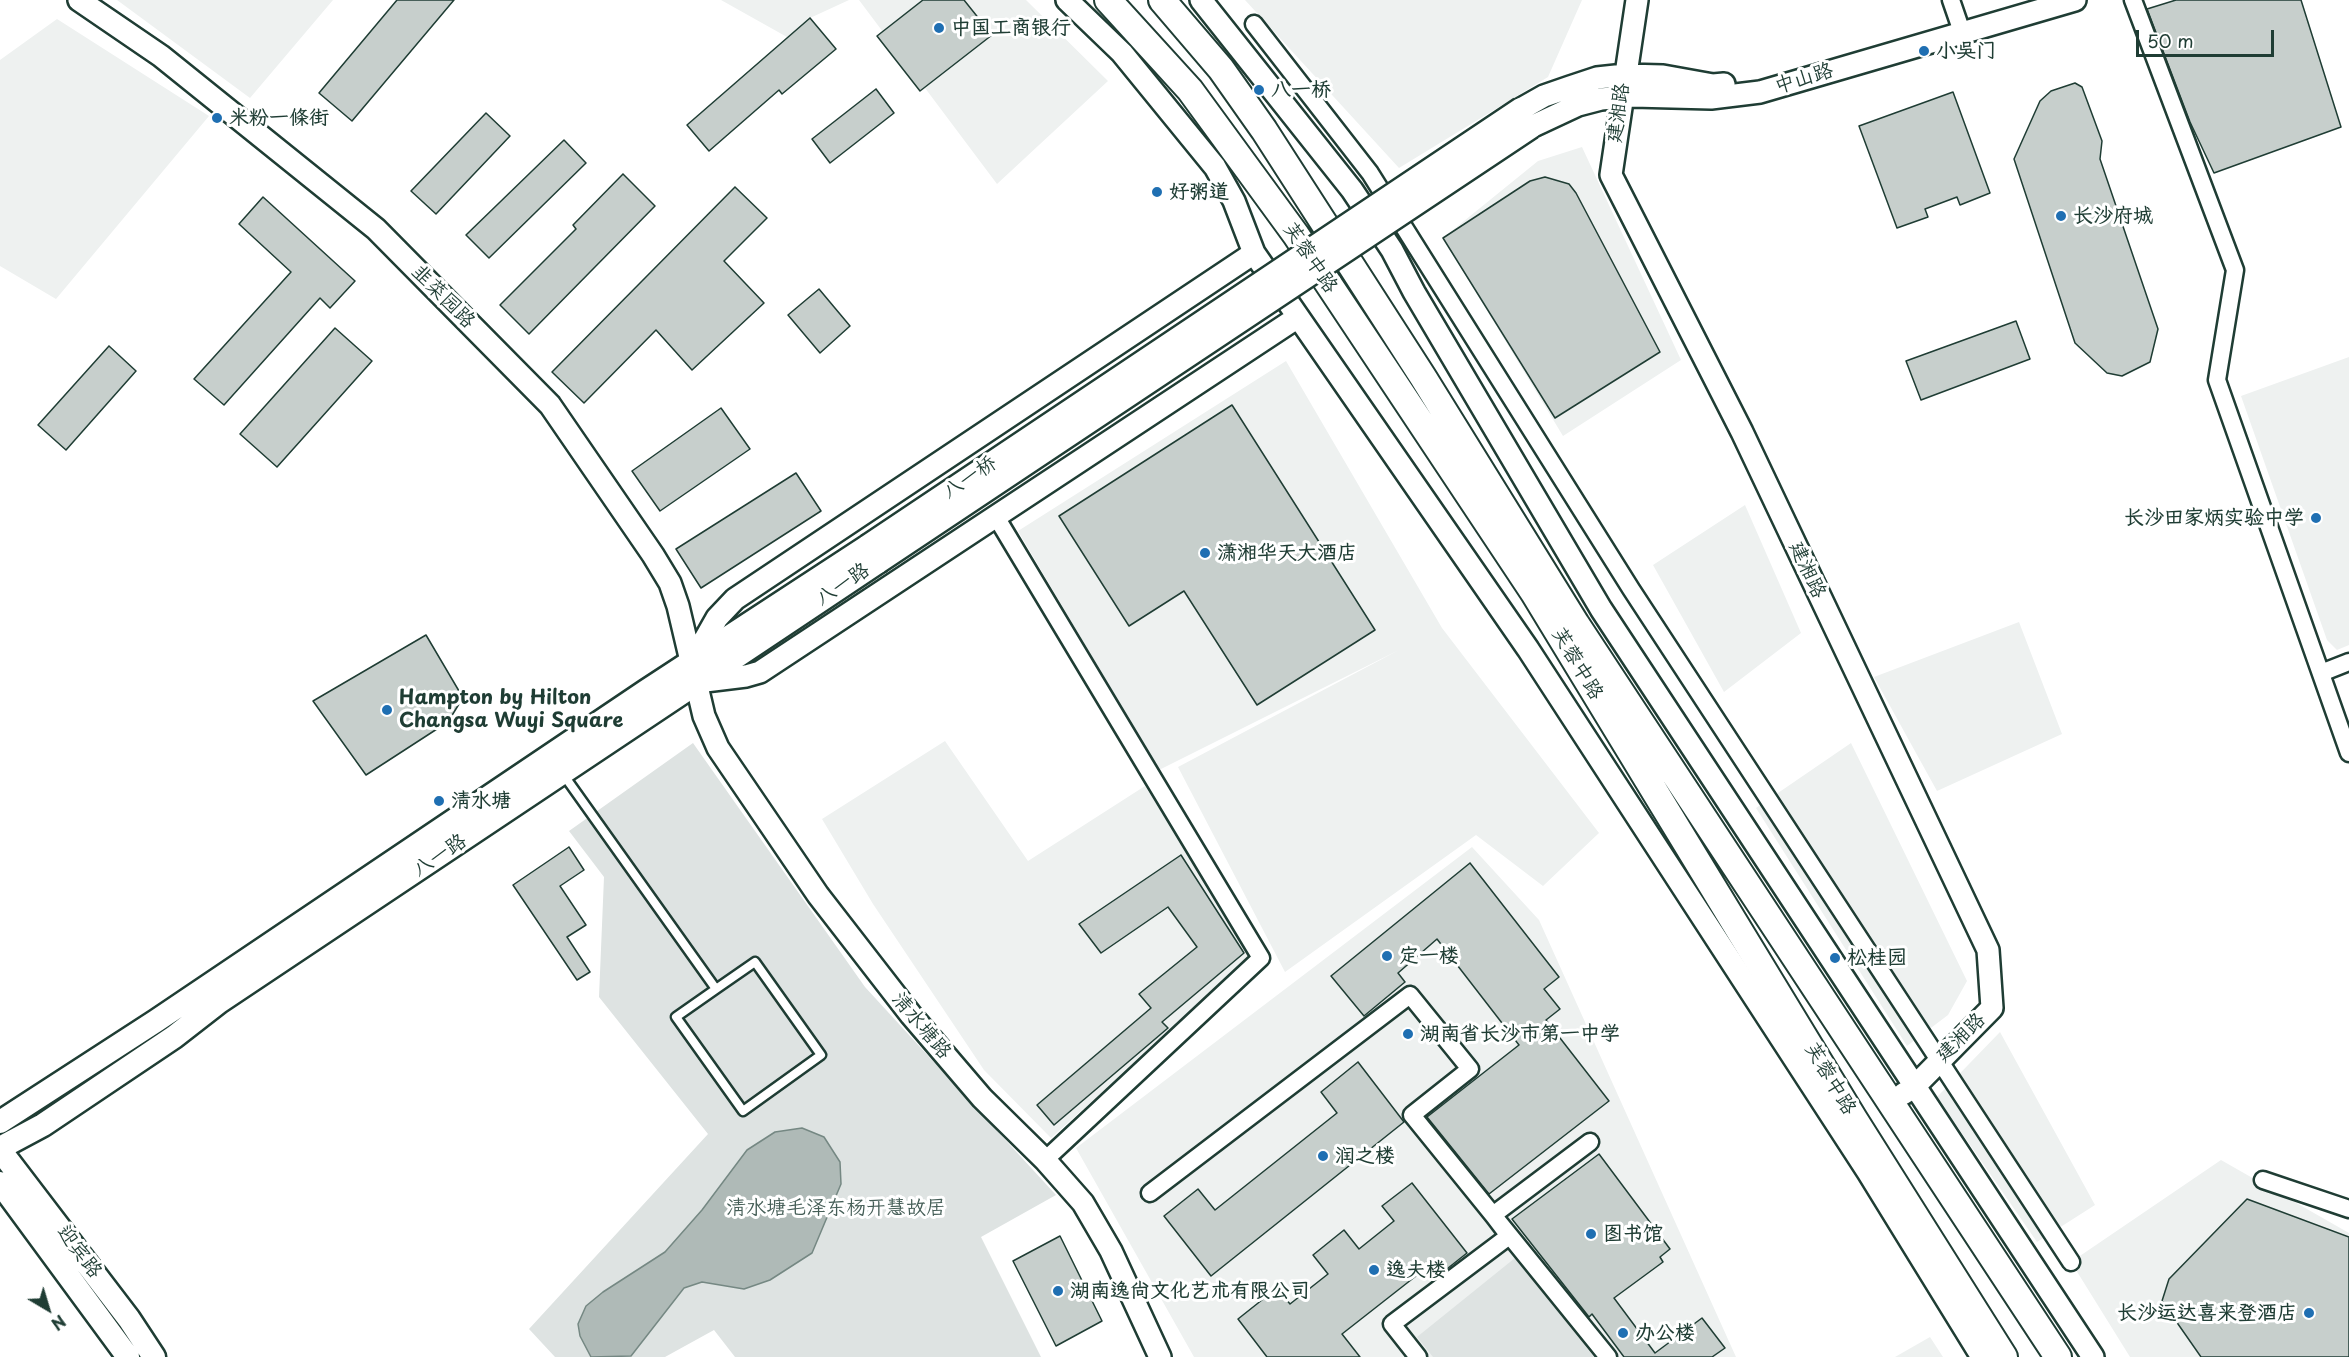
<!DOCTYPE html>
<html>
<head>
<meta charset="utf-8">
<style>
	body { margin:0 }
	#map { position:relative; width:2349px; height:1357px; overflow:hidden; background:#fff; font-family:"Playpen Sans",sans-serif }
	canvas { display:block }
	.north { position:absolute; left:18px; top:1279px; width:60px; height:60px; -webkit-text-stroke:4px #fff; paint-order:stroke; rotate:142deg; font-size:16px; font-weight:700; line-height:24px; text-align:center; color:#1f3d34 }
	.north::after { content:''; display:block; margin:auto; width:21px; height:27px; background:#1f3d34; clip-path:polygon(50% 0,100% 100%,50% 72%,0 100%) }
	.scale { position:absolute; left:2136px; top:30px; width:138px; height:27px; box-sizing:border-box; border:3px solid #1f3d34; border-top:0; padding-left:8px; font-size:18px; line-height:21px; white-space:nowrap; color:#1f3d34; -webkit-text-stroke:4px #fff; paint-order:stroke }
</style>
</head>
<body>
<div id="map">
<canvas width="2349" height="1357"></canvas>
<div class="north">N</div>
<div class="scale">50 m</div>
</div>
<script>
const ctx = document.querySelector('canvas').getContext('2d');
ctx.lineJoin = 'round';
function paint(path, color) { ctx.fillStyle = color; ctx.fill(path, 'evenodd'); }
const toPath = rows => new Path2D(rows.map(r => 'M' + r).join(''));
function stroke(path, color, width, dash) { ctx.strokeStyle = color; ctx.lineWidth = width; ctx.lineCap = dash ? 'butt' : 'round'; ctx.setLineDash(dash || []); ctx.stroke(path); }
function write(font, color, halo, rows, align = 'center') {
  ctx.font = font + ' "Playpen Sans","LXGW WenKai TC",sans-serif'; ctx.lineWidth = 6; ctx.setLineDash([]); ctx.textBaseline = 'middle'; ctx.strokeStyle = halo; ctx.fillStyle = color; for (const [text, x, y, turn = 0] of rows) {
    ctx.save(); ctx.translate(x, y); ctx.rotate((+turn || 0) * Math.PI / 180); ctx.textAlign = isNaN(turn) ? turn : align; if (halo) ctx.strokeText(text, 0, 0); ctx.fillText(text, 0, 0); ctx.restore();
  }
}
paint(toPath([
	[117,0,333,0,250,98],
	[721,0,849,0,810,18,787,37],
	[859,0,1026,0,1108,81,997,184],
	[1245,0,1582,0,1548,77,1399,168],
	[57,19,209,116,56,299,0,266,0,60],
	[1582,147,1681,360,1563,436,1443,238,1538,161],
	[2349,357,2349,645,2337,650,2327,640,2241,396],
	[1286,361,1442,628,1599,833,1543,886,1476,835,1285,972,1178,767,1399,650,1159,770,1018,531],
	[1745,505,1801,633,1724,692,1653,565],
	[2019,622,2062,734,1937,791,1874,677],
	[945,741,1028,861,1145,786,1252,958,1051,1138,984,1070,873,904,822,819],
	[1851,743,1967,981,1948,1015,1907,1046,1756,808],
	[1472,847,1539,920,1736,1357,1194,1357,1076,1148],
	[2000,1032,2095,1205,2037,1242,1937,1097],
	[2221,1160,2349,1233,2349,1357,2130,1357,2071,1262],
	[1930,1337,1943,1357,1895,1357]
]), '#eef1f0');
paint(toPath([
	[693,743,865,987,1056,1195,981,1237,1041,1357,735,1357,714,1330,665,1357,555,1357,529,1329,708,1134,599,997,604,877,569,831],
	[1515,1258,1594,1357,1433,1357,1417,1337]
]), '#dee3e2');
const water = toPath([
	[802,1128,824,1137,840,1162,841,1184,812,1253,770,1280,744,1289,702,1282,684,1288,631,1356,591,1357,580,1336,578,1324,586,1306,603,1292,665,1252,702,1210,747,1150,775,1132,802,1128]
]);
paint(water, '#afbab7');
stroke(water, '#758883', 1.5);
const building = toPath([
	[397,0,454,0,352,121,319,93,397,0],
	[923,0,964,0,992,35,920,91,877,36,923,0],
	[2176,0,2301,0,2341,127,2214,173,2190,122,2147,9,2176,0],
	[810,18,836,49,782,94,779,90,709,151,687,125,810,18],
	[2075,83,2082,87,2102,141,2100,159,2158,329,2150,362,2122,376,2107,373,2075,343,2014,159,2040,101,2051,91,2075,83],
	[876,89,894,113,830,163,812,139,876,89],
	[1953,92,1990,193,1960,205,1957,197,1925,209,1928,217,1897,228,1859,126,1953,92],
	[486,113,510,136,436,214,411,191,486,113],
	[564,140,586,163,489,258,466,235,564,140],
	[623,174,655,206,529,334,500,305,576,229,573,225,623,174],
	[1545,177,1569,184,1576,193,1660,352,1555,418,1443,238,1530,181,1545,177],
	[735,187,767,218,724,261,764,303,692,370,656,330,584,403,552,372,735,187],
	[263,197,355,281,330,308,320,298,224,405,194,379,291,272,239,224,263,197],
	[819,289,850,326,820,353,788,315,819,289],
	[2016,321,2030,359,1921,400,1906,361,2016,321],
	[335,328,372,361,277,467,240,434,335,328],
	[109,346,136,371,66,450,38,425,109,346],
	[1232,405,1375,630,1257,705,1184,591,1129,626,1059,516,1232,405],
	[721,408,750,449,660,511,632,471,721,408],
	[796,473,821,511,701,588,676,549,796,473],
	[426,635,459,691,459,704,451,717,437,729,366,775,313,701,426,635],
	[569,847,584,870,560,886,586,925,567,937,590,972,577,980,513,885,569,847],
	[1181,855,1244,953,1162,1022,1168,1028,1054,1125,1037,1105,1151,1008,1139,994,1197,947,1168,907,1101,953,1079,924,1181,855],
	[1470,863,1559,977,1544,989,1560,1009,1546,1020,1609,1101,1489,1194,1427,1117,1519,1045,1437,939,1398,973,1405,982,1364,1016,1331,976,1470,863],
	[1358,1062,1404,1122,1211,1276,1164,1216,1198,1189,1215,1210,1337,1113,1321,1092,1358,1062],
	[1599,1154,1670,1249,1660,1257,1663,1262,1614,1298,1655,1353,1702,1318,1725,1348,1712,1357,1624,1357,1592,1314,1589,1317,1512,1219,1599,1154],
	[1412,1183,1467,1253,1438,1276,1430,1265,1342,1334,1360,1357,1267,1357,1238,1319,1277,1288,1290,1304,1328,1274,1313,1255,1344,1230,1359,1249,1394,1221,1382,1206,1412,1183],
	[2247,1199,2349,1237,2349,1357,2201,1357,2162,1301,2169,1279,2247,1199],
	[1060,1236,1102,1321,1056,1346,1013,1261,1060,1236]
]);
paint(building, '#c7cfcc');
stroke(building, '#1f3d34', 1.5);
const service = toPath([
	[563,774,716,989,676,1017,743,1111,821,1055,755,962,716,989]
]);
const minor = toPath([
	[1951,0,1962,32],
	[2133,0,2235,270,2217,380,2349,753],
	[1254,24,1370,173,1631,589,2071,1262],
	[995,515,1261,958,1045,1160],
	[2321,673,2349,662],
	[2263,1180,2349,1209],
	[1150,1193,1410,995,1470,1069,1412,1115,1608,1357],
	[1418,1357,1392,1324,1509,1236,1493,1215,1590,1142]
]);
const tertiary = toPath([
	[79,0,161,56,376,229,550,405,653,555,670,583,678,606,704,716,718,748,818,895,911,1015,982,1098,1045,1160,1083,1203,1111,1251,1160,1357],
	[1067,0,1122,53,1215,167,1234,201,1254,253,1528,649,1868,1172,1982,1357],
	[1201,0,1352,190,1392,250,1414,292,1601,609,2093,1357],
	[1637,0,1611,175,1742,432,1988,950,1992,1008,1914,1087,1903,1094],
	[1521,109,1544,96,1570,87,1597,78,1625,75,1663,76,1713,85,1724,84],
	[1531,127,1578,105,1601,99,1633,96,1711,98,1760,92,2075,0],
	[692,662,717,618,735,599,1254,253],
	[697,682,746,676,760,672,1298,317]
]);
const secondary = toPath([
	[0,1122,156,1021,646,691,868,546],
	[0,1148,43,1125,174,1037,219,1002,878,562],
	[0,1150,129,1319,154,1357],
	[0,1183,128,1357]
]);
const primary = toPath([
	[1108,0,1190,90,1296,235,1534,593,1854,1119,2004,1357],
	[1162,0,1221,69,1264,130,1423,377,1576,624,2058,1357]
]);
stroke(service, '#1f3d34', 13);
stroke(minor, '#1f3d34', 21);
stroke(tertiary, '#1f3d34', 26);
stroke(secondary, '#1f3d34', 27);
stroke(primary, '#1f3d34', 30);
stroke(service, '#fff', 8);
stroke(minor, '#fff', 16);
stroke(tertiary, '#fff', 21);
stroke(secondary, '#fff', 22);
stroke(primary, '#fff', 26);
const secondaryBridge = toPath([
	[868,546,1521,109],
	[878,562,1531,127]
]);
stroke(secondaryBridge, '#1f3d34', 27, []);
stroke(secondaryBridge, '#fff', 22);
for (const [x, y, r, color] of [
	[939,28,6,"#1f6fb2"],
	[1924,51,6,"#1f6fb2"],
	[1259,90,6,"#1f6fb2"],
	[217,118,6,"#1f6fb2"],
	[1157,192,6,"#1f6fb2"],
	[2061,216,6,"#1f6fb2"],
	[2316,518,6,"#1f6fb2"],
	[1205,553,6,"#1f6fb2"],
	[387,710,6,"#1f6fb2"],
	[439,801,6,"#1f6fb2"],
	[1387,956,6,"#1f6fb2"],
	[1835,958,6,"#1f6fb2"],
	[1408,1034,6,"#1f6fb2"],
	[1323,1156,6,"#1f6fb2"],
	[1591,1234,6,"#1f6fb2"],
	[1374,1270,6,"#1f6fb2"],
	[1058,1291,6,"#1f6fb2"],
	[2309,1313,6,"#1f6fb2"],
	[1623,1333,6,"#1f6fb2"]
]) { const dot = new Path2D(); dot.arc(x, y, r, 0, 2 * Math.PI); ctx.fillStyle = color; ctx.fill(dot); stroke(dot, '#fff', 2); }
write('bold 20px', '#1f3d34', '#fff', [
	["中国工商银行",951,28],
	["小吴门",1936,51],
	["八一桥",1271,90],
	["米粉一條街",229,118],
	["好粥道",1169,192],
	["长沙府城",2073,216],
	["长沙田家炳实验中学",2304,518,"right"],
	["潇湘华天大酒店",1217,553],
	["Hampton by Hilton",399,698],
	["Changsa Wuyi Square",399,721],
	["清水塘",451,801],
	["定一楼",1399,956],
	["松桂园",1847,958],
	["湖南省长沙市第一中学",1420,1034],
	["润之楼",1335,1156],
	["图书馆",1603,1234],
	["逸夫楼",1386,1270],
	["湖南逸尚文化艺术有限公司",1070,1291],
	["长沙运达喜来登酒店",2297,1313,"right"],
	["办公楼",1635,1333]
], 'left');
write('20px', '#1f3d34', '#fff', [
	["中山路",1804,79,-17],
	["建湘路",1619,113,-82],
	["芙蓉中路",1310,258,56],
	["韭菜园路",443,297,45],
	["八一桥",970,478,-34],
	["建湘路",1807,570,65],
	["八一路",843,585,-34],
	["芙蓉中路",1577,664,59],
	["八一路",440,856,-34],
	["清水塘路",921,1026,50],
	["建湘路",1961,1038,-45],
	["芙蓉中路",1830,1079,59],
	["迎宾路",79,1252,53]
]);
write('20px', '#455e57', '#fff', [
	["清水塘毛泽东杨开慧故居",836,1208]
]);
</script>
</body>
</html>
